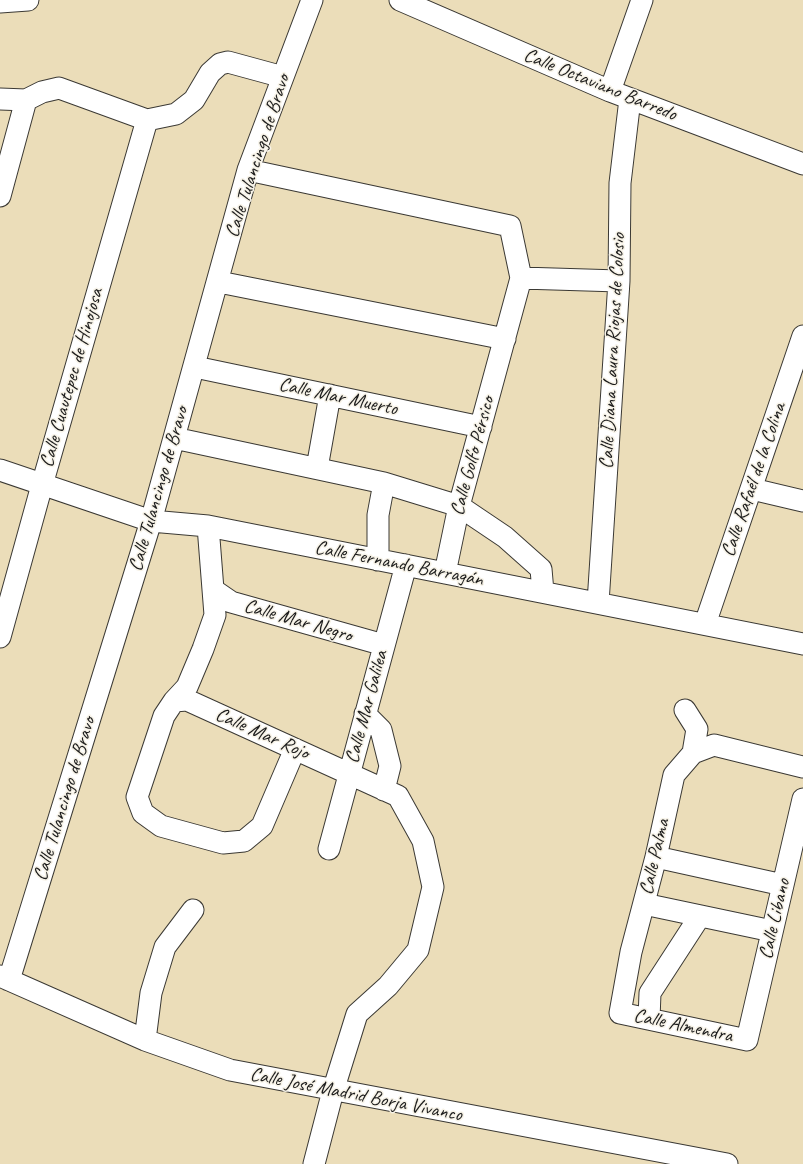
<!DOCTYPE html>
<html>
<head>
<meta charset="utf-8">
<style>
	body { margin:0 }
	canvas { display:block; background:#ebddb9 }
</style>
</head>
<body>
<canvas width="803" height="1164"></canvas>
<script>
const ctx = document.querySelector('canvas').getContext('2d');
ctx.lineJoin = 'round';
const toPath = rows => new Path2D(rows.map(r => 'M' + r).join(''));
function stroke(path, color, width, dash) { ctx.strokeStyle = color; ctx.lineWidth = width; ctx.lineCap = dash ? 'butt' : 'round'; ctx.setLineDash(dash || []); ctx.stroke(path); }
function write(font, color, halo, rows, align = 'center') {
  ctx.font = font + ' Caveat,sans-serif'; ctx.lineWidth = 3; ctx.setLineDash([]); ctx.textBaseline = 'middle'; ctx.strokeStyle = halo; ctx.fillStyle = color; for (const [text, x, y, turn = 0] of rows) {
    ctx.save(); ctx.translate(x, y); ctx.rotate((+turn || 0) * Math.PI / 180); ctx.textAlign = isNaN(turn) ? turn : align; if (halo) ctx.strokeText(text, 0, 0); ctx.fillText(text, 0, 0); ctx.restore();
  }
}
const minor = toPath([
	[400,0,610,91,803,164],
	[0,2,28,0],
	[610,91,642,0],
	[0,99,26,100,42,92,59,88,147,120,176,114,194,100,210,73,220,64,228,62,283,77],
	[248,170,510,226,521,278,459,506,445,573],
	[0,196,26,100],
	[521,278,619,281],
	[219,282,505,339],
	[195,367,481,427],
	[174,438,384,483,459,506,505,537,541,569,543,592],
	[317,468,330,395],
	[0,470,151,521,208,526,803,644],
	[752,489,803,501],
	[208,526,215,615,203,649,187,687,174,701,164,716,137,797,143,813,161,826,223,843,244,841,262,826,295,749],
	[378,560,378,515,384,483],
	[215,591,231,602,384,645],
	[598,603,619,281,620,183,630,99],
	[705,624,803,336],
	[0,637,42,485,147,120],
	[174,701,187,700,398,796,423,841,433,887,418,950,388,986,357,1014,333,1091,314,1164],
	[685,710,697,729,693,753,674,775,656,857,631,952,620,1013,747,1040,803,799],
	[365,714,381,730,390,766,384,790],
	[693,753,714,745,803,767],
	[329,849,406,565],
	[656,857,783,885],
	[644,904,772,931],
	[0,976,145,1040,230,1070,727,1164],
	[9,980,151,521,248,170,312,0],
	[649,1019,650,993,700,916],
	[145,1040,151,993,165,947,193,910]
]);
stroke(minor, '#3b3934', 23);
stroke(minor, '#fff', 21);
write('20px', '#1c1c1c', '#f7f3e8', [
	["Calle Octaviano Barredo",600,85,22],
	["Calle Tulancingo de Bravo",258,156,-72],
	["Calle Diana Laura Riojas de Colosio",613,351,-87],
	["Calle Cuautepec de Hinojosa",72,378,-74],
	["Calle Mar Muerto",338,397,12],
	["Calle Golfo Pérsico",473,456,-75],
	["Calle Rafaél de la Colina",754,480,-71],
	["Calle Tulancingo de Bravo",159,489,-74],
	["Calle Fernando Barragán",399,564,11],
	["Calle Mar Negro",298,621,16],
	["Calle Mar Galilea",367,707,-75],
	["Calle Mar Rojo",262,734,24],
	["Calle Tulancingo de Bravo",65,799,-73],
	["Calle Palma",655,857,-77],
	["Calle Libano",775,919,-77],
	["Calle Almendra",683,1026,12],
	["Calle José Madrid Borja Vivanco",356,1095,11]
]);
</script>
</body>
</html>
